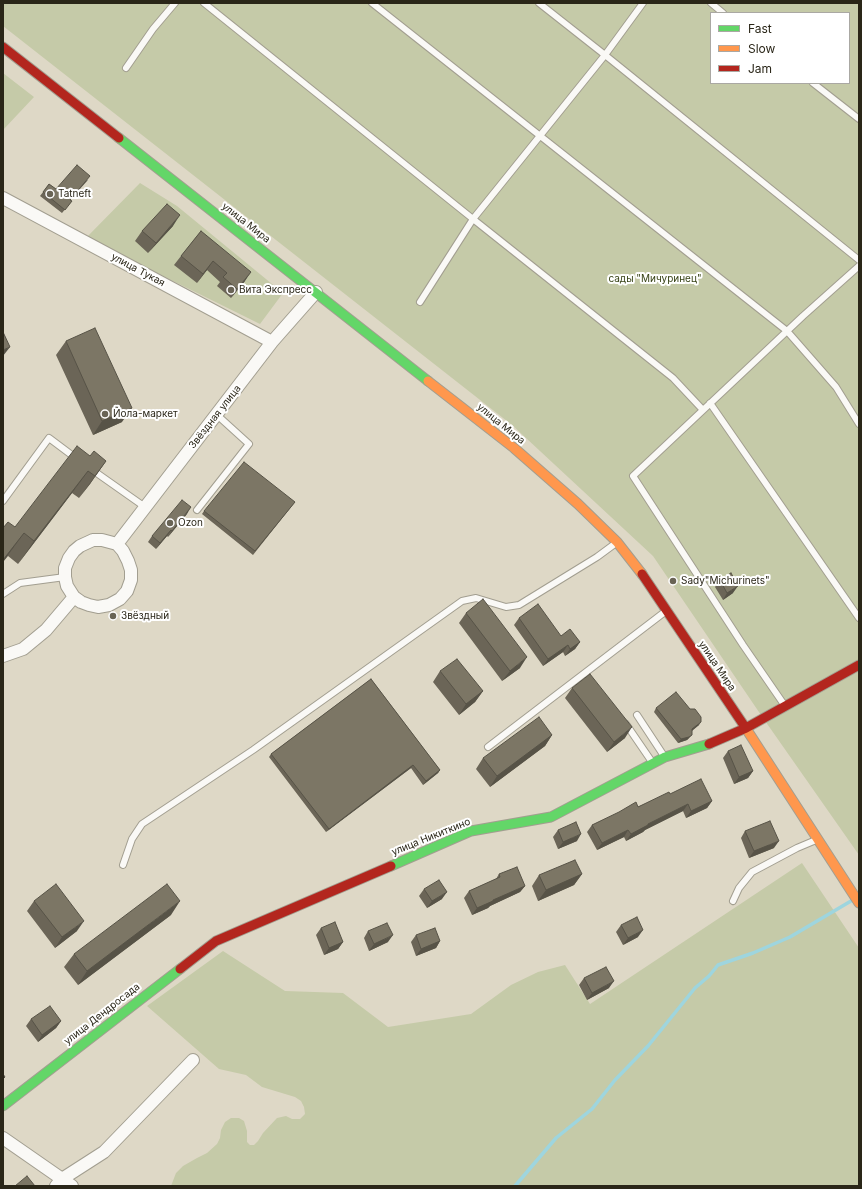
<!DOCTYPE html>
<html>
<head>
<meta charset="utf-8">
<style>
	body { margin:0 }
	#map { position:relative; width:862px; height:1189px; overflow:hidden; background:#ded8c6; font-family:Inter,sans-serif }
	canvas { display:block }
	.frame { position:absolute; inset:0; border:4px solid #2a2618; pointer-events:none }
	.legend { position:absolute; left:710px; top:12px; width:140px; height:72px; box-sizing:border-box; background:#fff; border:1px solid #aaa8a3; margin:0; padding:5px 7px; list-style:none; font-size:12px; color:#2a2618 }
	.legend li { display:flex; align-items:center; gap:8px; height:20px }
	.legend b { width:20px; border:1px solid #aaa8a3 }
</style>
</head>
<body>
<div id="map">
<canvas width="862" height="1189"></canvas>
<div class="frame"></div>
<ul class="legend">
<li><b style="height:5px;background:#63d668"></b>Fast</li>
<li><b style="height:5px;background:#ff974d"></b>Slow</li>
<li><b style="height:5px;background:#b3261e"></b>Jam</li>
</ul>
</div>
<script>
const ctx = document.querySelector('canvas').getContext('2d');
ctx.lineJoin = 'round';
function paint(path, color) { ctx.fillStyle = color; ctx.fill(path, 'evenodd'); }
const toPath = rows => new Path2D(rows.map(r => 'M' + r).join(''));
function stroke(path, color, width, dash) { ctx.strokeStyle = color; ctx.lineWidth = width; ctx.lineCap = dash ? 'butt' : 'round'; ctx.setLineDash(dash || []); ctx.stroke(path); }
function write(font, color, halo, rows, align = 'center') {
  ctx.font = font + ' Inter,sans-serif'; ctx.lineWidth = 4; ctx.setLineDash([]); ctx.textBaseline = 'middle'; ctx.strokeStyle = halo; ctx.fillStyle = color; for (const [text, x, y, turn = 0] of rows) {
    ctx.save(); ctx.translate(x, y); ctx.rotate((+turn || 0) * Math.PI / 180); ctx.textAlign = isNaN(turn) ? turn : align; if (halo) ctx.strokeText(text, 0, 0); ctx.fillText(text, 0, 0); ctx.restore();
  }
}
paint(toPath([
	[3,3,859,3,859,855,763,718,653,556,512,425,3,26],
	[711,13,849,13,849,83,711,83],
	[3,73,34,97,3,130],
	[140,183,177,206,283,293,260,324,86,238],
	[802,863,859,948,859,1186,171,1186,176,1173,183,1166,197,1158,207,1153,217,1144,220,1138,221,1130,225,1122,231,1118,239,1118,244,1121,247,1131,247,1142,250,1145,254,1145,258,1141,263,1133,277,1118,286,1116,292,1119,300,1119,305,1114,304,1107,301,1101,295,1097,262,1087,246,1075,219,1069,147,1006,223,951,285,991,343,993,388,1027,471,1014,511,985,538,972,565,965,590,1004]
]), '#c5caa8');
stroke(toPath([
	[515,1186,556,1138,592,1109,615,1080,648,1046,695,988,709,976,718,965,753,953,790,937,851,901]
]), '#9ed5de', 3.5);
const lane = toPath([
	[204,3,473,219,420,302],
	[372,3,787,331,836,387,859,424],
	[539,3,605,55,859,260],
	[643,3,605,55,473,219,673,378,703,410],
	[711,3,723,13],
	[126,68,153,29,175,3],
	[813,83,859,119],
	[710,403,859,618],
	[91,469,145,507],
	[3,501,49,438,77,459],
	[197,510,249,444,217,415],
	[3,594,20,583,65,577],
	[785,706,743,645,633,476,803,316,859,266],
	[637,715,664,756],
	[626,724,652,762],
	[488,747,666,611],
	[123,865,132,839,142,824,253,750,462,601,476,598,506,607,519,605,597,557,616,543],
	[733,901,739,888,752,872,797,848,816,840]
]);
const street = toPath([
	[3,198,272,342],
	[93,540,102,540,117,544,123,551,128,561,131,570,131,580,127,591,120,599,109,605,98,607,89,605,81,602,74,597,67,586,65,577,65,568,69,558,74,551,80,546,93,540],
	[117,544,272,342,316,292],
	[3,656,23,649,46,630,74,597],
	[3,1138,62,1179,56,1186],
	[72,1186,62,1179,104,1152,193,1060]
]);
const fast = toPath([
	[119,138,428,381],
	[391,866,471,831,551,817,665,757,709,744],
	[3,1106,180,969]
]);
const slow = toPath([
	[428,381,514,448,578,504,617,542,642,574],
	[745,727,859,903]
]);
const jam = toPath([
	[3,47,119,138],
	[642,574,745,727],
	[709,744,746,728,859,665],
	[180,969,216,941,391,866]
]);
stroke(lane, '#a29e90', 8);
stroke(street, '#a29e90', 14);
stroke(fast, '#a29e90', 11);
stroke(slow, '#a29e90', 11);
stroke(jam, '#a29e90', 11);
stroke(lane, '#faf9f6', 6);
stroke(street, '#faf9f6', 12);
stroke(fast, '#63d668', 9);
stroke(slow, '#ff974d', 9);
stroke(jam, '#b3261e', 9);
paint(toPath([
	[88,180,70,200,72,201,62,213,40,196,49,184,56,189],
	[173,226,148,253,135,241,142,231],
	[201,231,245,281,231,298,217,286,220,282,207,270,197,283,174,265,181,256],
	[66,341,122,422,93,435,56,355],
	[90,456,106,461,90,484,79,498,72,493,18,564,8,556,3,562,3,528,15,527],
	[295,502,253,555,202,514,204,511],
	[187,514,168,537,167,536,156,549,148,542,152,536],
	[720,580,733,593,723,600,715,587],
	[466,613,520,668,502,681,459,623],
	[519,618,561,636,580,642,575,649,565,656,563,652,543,666,514,625],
	[440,671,483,691,475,702,459,715,433,682],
	[371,679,440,770,438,773,423,785,411,768,326,832,269,757,271,754],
	[572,688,625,738,607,752,565,698],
	[656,708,699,725,692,731,689,738,687,740,678,743,654,712],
	[552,735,545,746,490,787,476,769,483,758],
	[728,751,753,771,748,778,734,784,723,758],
	[670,794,712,801,707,808,686,818,683,811,645,830,643,832,626,841,624,837,597,850,587,832,592,825],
	[558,830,577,841,558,849,553,837],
	[745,831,774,848,749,858,741,838],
	[499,874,525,886,520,892,490,906,488,908,472,915,464,898,469,891,496,879],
	[582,874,574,885,538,901,532,886,539,875],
	[424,889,442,899,427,908,419,896],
	[34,901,77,931,55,948,27,911],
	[171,915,78,985,64,967,74,954],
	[621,925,638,937,623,945,616,932],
	[321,928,343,942,338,949,324,955,316,935],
	[368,931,388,942,369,951,364,938],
	[416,935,440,941,436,948,416,956,411,942],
	[584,978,609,988,587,1000,579,985],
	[31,1019,61,1021,56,1028,38,1042,26,1026]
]), '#6b6557');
paint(toPath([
	[180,215,173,226,148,253,156,243],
	[213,261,207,270,197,283,203,274],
	[251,272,245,281,231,298,237,289],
	[10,347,3,356,3,350],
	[132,408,122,422,93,435,102,421],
	[106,461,90,484,79,498,95,476],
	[88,471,72,493,18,564,34,541],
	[191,507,187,514,168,537,172,531],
	[171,530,167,536,156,549,160,543],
	[24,533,3,562,3,560],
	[738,586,733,593,723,600,727,593],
	[580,642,575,649,565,656,570,649],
	[568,645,563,652,543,666,548,659],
	[527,657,520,668,502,681,510,671],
	[483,691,475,702,459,715,466,704],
	[701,722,699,725,690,732,692,729],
	[632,727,625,738,607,752,614,742],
	[552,735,545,746,490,787,497,776],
	[692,735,687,740,678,743,681,739],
	[413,765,411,768,326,832,329,829],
	[440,770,438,773,423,785,426,781],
	[753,771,748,778,734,784,739,777],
	[712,801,707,808,686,818,691,811],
	[688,804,683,811,645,830,643,832,626,841,631,834,648,824],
	[628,830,624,837,597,850,602,843],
	[581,834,577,841,558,849,563,842],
	[779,841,774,848,749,858,754,851],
	[582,874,574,885,538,901,546,890],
	[525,886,520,892,490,906,488,908,472,915,477,908,493,900],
	[447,892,442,899,427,908,432,901],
	[180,901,171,915,78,985,87,971],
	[84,921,77,931,55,948,62,937],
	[643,930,638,937,623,945,628,938],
	[393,935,388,942,369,951,374,944],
	[440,941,436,948,416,956,421,949],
	[343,942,338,949,324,955,329,948],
	[614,981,609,988,587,1000,592,993],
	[61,1021,56,1028,38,1042,42,1035]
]), '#575347');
const building = toPath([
	[77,165,90,176,70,200,72,201,65,210,43,192,49,184,56,189,77,165],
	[167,204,180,215,156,243,142,231,167,204],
	[201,231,251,272,237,289,223,277,227,273,213,261,203,274,181,256,201,231],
	[95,328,132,408,102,421,66,341,95,328],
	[3,332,10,347,3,350,3,332],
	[77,446,90,456,94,451,106,461,95,476,88,471,34,541,24,533,3,560,3,528,8,522,15,527,77,446],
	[244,462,295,502,255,551,204,511,244,462],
	[182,500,191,507,172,531,171,530,160,543,152,536,182,500],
	[731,573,738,586,727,593,720,580,731,573],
	[483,599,527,657,510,671,466,613,483,599],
	[538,604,561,636,570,629,580,642,570,649,568,645,548,659,519,618,538,604],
	[457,659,483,691,466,704,440,671,457,659],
	[590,674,632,727,614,742,572,688,590,674],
	[371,679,440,770,426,781,413,765,329,829,271,754,371,679],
	[676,692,690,709,695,709,701,717,701,722,692,729,692,735,689,737,681,739,656,708,676,692],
	[539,717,552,735,497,776,483,758,539,717],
	[741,745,753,771,739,777,728,751,741,745],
	[701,779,712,801,691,811,688,804,648,824,648,825,631,834,628,830,602,843,592,825,619,812,636,802,638,807,669,792,670,794,701,779],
	[770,821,779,841,754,851,745,831,770,821],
	[576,822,581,834,563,842,558,830,576,822],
	[575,860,582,874,546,890,539,875,575,860],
	[517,867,525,886,493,900,493,901,477,908,469,891,500,877,499,874,517,867],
	[439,880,447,892,432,901,424,889,439,880],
	[56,884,84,921,62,937,34,901,56,884],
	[167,884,180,901,87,971,74,954,167,884],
	[637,917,643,930,628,938,621,925,637,917],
	[335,922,343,942,329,948,321,928,335,922],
	[387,923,393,935,374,944,368,931,387,923],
	[435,928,440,941,421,949,416,935,435,928],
	[606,967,614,981,592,993,584,978,606,967],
	[50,1006,61,1021,42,1035,31,1019,50,1006],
	[3,1074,5,1077,3,1079,3,1074],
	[27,1176,35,1186,15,1186,27,1176]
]);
paint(building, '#7c7665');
stroke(building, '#575347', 1);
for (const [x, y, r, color] of [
	[50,194,4,"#696455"],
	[231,290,4,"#696455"],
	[105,414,4,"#696455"],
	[170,523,4,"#696455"],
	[673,581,4,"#696455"],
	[113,616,4,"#696455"]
]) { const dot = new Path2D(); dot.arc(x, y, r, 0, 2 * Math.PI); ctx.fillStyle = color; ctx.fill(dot); stroke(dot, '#fff', 1.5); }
write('10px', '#2a2618', '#fff', [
	["Tatneft",58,194],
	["Вита Экспресс",239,290],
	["Йола-маркет",113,414],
	["Ozon",178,523],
	["Sady\"Michurinets\"",681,581],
	["Звёздный",121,616]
], 'left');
write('10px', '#2a2618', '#fff', [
	["улица Мира",246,223,38],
	["улица Тукая",138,270,28],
	["Звёздная улица",215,417,-52],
	["улица Мира",501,424,39],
	["улица Мира",717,666,56],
	["улица Никиткино",431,837,-22],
	["улица Дендросада",102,1014,-38]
]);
write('10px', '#364215', '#fff', [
	["сады \"Мичуринец\"",655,279]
]);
</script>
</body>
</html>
